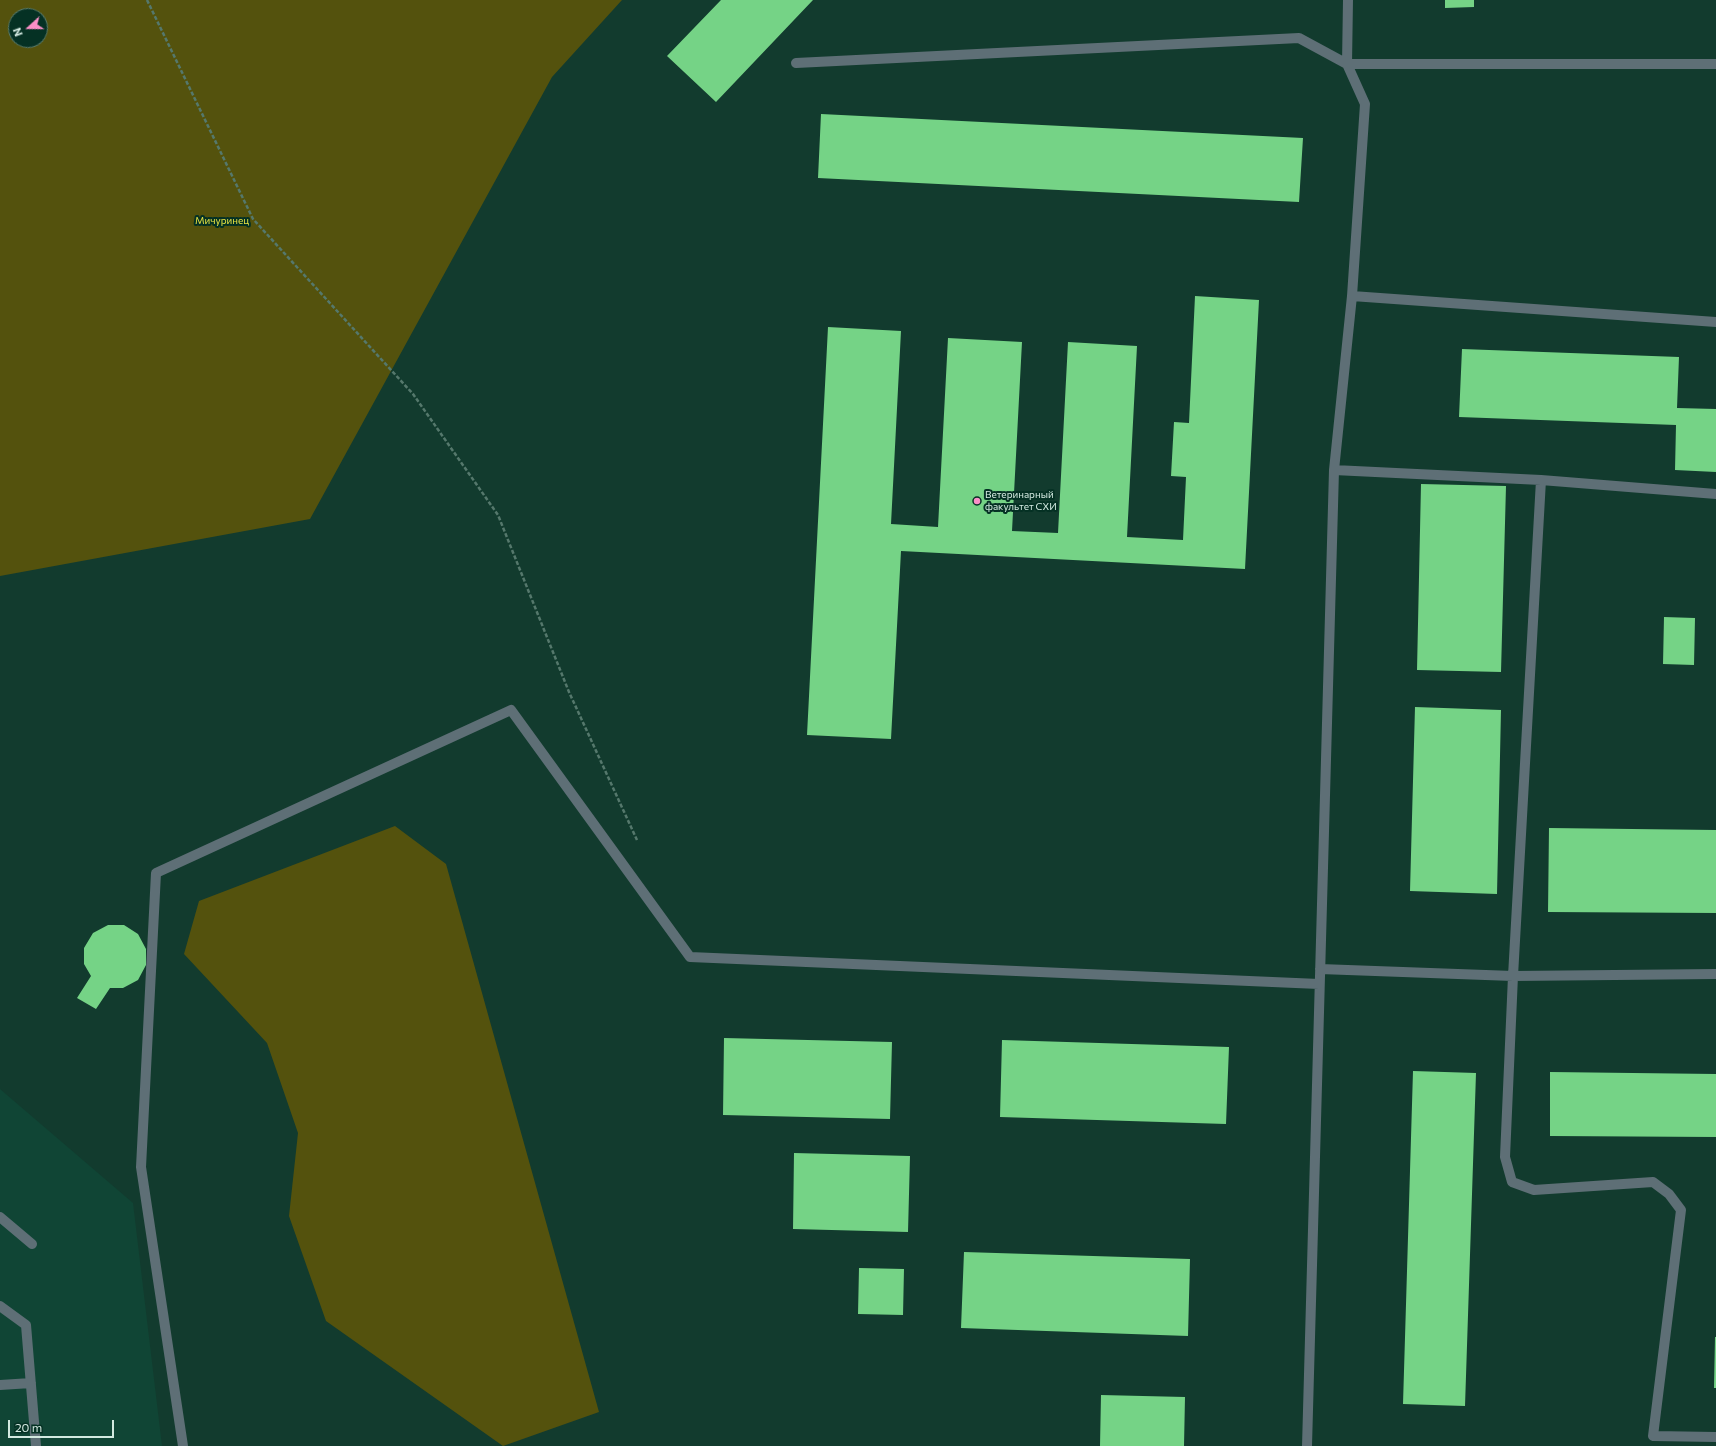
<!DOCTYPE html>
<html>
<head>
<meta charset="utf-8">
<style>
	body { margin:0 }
	#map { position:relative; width:1716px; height:1446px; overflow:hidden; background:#123b2e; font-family:Commissioner,sans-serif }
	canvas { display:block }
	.north { position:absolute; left:8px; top:8px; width:40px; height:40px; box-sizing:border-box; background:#053124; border:1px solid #577b6f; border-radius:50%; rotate:249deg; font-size:11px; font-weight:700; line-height:16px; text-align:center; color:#d3e9e0 }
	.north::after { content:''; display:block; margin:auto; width:14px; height:18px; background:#fa8fc7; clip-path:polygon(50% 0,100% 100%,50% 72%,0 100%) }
	.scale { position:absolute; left:8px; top:1420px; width:106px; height:18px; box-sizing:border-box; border:2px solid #d3e9e0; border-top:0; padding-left:5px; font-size:12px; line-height:14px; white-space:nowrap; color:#d3e9e0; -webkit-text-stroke:3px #053124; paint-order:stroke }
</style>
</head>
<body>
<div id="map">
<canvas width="1716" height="1446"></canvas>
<div class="north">N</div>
<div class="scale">20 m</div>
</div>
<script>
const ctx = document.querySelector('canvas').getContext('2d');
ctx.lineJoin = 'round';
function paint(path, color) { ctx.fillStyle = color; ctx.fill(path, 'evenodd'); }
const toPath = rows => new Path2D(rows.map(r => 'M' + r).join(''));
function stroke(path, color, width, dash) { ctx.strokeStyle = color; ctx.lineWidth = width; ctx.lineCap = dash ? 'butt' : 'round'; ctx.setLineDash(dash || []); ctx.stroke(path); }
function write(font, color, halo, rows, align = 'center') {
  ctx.font = font + ' Commissioner,sans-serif'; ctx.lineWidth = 4; ctx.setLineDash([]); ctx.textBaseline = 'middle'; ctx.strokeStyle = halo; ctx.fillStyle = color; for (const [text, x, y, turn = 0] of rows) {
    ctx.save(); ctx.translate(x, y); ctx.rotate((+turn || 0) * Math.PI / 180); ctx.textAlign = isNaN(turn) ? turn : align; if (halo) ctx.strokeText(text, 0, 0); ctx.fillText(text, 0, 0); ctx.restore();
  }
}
paint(toPath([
	[0,1089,133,1203,162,1446,0,1446]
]), '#104535');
paint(toPath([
	[0,0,622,0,552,77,310,519,0,576],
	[16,16,40,16,40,40,16,40],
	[395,826,446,864,599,1412,503,1446,326,1321,289,1216,298,1133,267,1043,184,954,199,901]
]), '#54520d');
paint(toPath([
	[721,0,813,0,716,102,667,56],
	[1445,0,1474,0,1474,7,1445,8],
	[821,114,1303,138,1299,202,818,178],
	[1195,296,1259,300,1245,569,901,551,891,739,807,735,828,327,901,331,891,524,938,527,948,338,1022,342,1012,531,1058,533,1068,342,1137,346,1127,537,1183,540,1186,477,1171,476,1174,422,1189,423],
	[1462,349,1679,357,1677,408,1716,409,1716,472,1675,470,1676,425,1459,417],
	[1421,484,1506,486,1501,672,1417,670],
	[1664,617,1695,618,1694,665,1663,664],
	[1415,707,1501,710,1497,894,1410,891],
	[1549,828,1716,830,1716,913,1548,912],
	[108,925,124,925,138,934,146,949,146,965,138,980,123,988,110,988,96,1009,77,998,91,976,84,964,84,948,93,933],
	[724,1038,892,1042,890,1119,723,1115],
	[1002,1040,1229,1047,1226,1124,1000,1117],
	[1413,1071,1476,1073,1465,1406,1403,1404],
	[1550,1072,1716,1074,1716,1137,1550,1136],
	[794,1153,910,1156,908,1232,793,1229],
	[964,1252,1190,1259,1188,1336,961,1328],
	[859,1268,904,1269,903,1315,858,1314],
	[1715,1337,1716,1337,1716,1388,1714,1388],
	[1101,1395,1185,1397,1184,1446,1100,1446]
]), '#75d386');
stroke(toPath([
	[147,0,253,219,413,394,498,515,569,692,637,840]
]), '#55786c', 2.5, [4, 2]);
stroke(toPath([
	[796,63,1299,38,1347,64,1716,64],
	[1352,296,1716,322],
	[1334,470,1541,480,1716,494],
	[1541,480,1513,976,1505,1157,1512,1182,1534,1190,1653,1182,1669,1194,1681,1210,1653,1436,1716,1437],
	[1320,969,1513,976,1716,974],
	[0,1217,32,1244],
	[0,1306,26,1325,36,1446],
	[0,1385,31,1383],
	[183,1446,141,1167,156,873,511,710,690,957,1319,984],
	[1307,1446,1334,470,1352,296,1365,104,1347,64,1348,0]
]), '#5e6f76', 10);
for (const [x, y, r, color] of [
	[977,501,4,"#fa8fc7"]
]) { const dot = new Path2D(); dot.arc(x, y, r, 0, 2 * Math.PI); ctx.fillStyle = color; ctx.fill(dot); stroke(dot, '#053124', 1.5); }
write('10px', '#e6e243', '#053124', [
	["Мичуринец",222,221]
]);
write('10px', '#d3e9e0', '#053124', [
	["Ветеринарный",985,495],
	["факультет СХИ",985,507]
], 'left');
</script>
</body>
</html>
